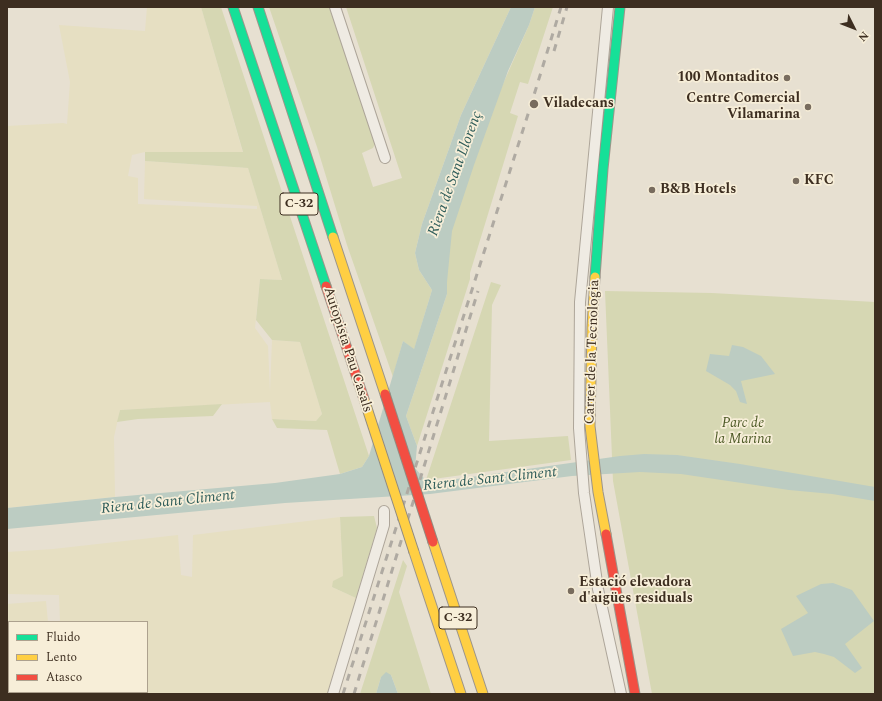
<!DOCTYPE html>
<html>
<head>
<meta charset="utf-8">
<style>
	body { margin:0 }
	#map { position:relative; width:882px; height:701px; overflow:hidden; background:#e7e0d1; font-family:Spectral,serif }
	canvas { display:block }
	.frame { position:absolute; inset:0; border:8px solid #3d2e20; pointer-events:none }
	.legend { position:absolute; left:8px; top:621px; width:140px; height:72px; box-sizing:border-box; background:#f7eed8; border:1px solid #ada18e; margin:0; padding:5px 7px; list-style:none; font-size:12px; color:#3d2e20 }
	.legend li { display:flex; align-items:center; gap:8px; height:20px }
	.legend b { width:20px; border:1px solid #ada18e }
	.north { position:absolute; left:834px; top:8px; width:40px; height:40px; -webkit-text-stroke:3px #f7eed8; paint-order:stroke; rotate:132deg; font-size:11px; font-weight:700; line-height:16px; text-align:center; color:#3d2e20 }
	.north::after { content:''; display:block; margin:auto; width:14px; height:18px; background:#3d2e20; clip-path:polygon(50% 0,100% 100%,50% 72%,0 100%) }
</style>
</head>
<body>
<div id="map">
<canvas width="882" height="701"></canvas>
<div class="frame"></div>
<ul class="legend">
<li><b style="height:5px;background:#16e098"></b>Fluido</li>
<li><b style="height:5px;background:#ffcf43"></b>Lento</li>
<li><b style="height:5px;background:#f24e42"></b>Atasco</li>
</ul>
<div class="north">N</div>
</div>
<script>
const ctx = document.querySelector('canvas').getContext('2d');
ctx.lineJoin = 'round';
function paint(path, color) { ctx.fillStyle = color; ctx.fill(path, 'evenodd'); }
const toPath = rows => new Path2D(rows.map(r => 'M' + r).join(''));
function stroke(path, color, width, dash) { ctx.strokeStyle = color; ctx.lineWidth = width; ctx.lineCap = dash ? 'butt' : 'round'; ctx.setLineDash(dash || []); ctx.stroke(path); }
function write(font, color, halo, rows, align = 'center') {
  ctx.font = font + ' Spectral,serif'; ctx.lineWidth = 3.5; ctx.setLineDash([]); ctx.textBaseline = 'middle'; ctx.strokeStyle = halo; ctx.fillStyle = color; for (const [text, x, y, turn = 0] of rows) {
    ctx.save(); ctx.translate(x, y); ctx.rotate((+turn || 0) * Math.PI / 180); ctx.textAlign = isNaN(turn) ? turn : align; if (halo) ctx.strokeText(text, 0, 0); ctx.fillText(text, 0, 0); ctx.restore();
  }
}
paint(toPath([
	[147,7,201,7,243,153,145,152,132,155,128,176,138,178,138,204,257,209,257,206,144,199,145,161,248,168,282,280,260,279,255,328,268,346,270,392,272,340,300,342,322,414,316,421,272,419,270,402,120,410,114,437,115,497,7,508,7,126,63,123,67,124,70,82,59,25,145,31],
	[340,517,343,576,332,587,356,598,332,687,333,694,66,694,66,692,147,692,147,622,60,622,59,595,7,594,7,552,53,549,178,535,181,575,192,577,193,535],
	[46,601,48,622,9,622,9,692,62,692,62,694,7,694,7,604]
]), '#e6dfc2');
paint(toPath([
	[201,7,221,7,369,456,362,467,340,474,327,430,277,428,272,419,316,421,322,414,300,342,272,340,256,320,260,279,282,280,248,168,145,161,145,152,243,152],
	[269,7,329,7,375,140,375,144,373,148,362,153,373,187,402,178,346,7,511,7,461,115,422,224,415,253,419,270,432,290,414,350,403,341,393,377,347,245,317,147],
	[535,7,553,7,528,84,520,82,510,113,518,116,470,273,470,279,417,446,406,416,447,294,444,239,476,145,529,25],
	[491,282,501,285,492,305,489,441,568,436,571,460,426,480],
	[605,291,712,293,875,302,875,694,652,694,613,481],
	[222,404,213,416,138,419,117,422,120,410],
	[374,516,377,528,356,598,332,587,333,581,343,576,340,517],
	[403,560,407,566,399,592,431,694,398,694,391,675,381,677,376,694,360,694]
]), '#d6d7b3');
paint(toPath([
	[511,7,535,7,529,25,508,71,474,165,452,231,447,282,447,294,406,416,417,446,415,468,428,483,620,456,644,454,677,455,740,464,875,487,875,501,832,494,789,490,681,474,640,472,572,476,430,494,285,503,7,529,7,508,115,497,275,483,340,474,362,467,369,456,403,341,414,349,432,290,419,270,415,253,422,224,461,115],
	[732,345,743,347,761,356,775,374,741,381,747,404,740,402,736,391,730,385,706,371,710,354,729,356],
	[833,583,852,590,874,621,845,644,862,668,855,673,834,657,824,654,815,652,793,656,781,629,808,613,796,596,821,584],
	[386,672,391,675,398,694,376,694,381,677]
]), '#bcccc2');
const street = toPath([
	[335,7,385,158],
	[608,7,580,302,579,428,584,493,598,589,621,694],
	[333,694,384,525,384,511]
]);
const fast = toPath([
	[233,7,326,286],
	[258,7,333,237],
	[595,277,603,169,620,7]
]);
const slow = toPath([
	[333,237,385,394],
	[595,277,592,327,590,426,598,492,606,534],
	[433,542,483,694],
	[414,552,461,694]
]);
const jam = toPath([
	[326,286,365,402],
	[606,534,635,694]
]);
stroke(street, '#ada599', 12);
stroke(fast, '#9c958a', 11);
stroke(slow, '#9c958a', 11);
stroke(jam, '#9c958a', 11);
stroke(street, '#efebe3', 10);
stroke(fast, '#16e098', 9);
stroke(slow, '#ffcf43', 9);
stroke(jam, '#f24e42', 9);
stroke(toPath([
	[554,51,567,7],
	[343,694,530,108,561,7],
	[354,694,478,291]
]), '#afaaa2', 3, [7, 7]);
const slowBridge = toPath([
	[365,402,414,552]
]);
const jamBridge = toPath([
	[385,394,433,542]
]);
stroke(slowBridge, '#928b80', 11, []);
stroke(jamBridge, '#928b80', 11, []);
stroke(slowBridge, '#ffcf43', 9);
stroke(jamBridge, '#f24e42', 9);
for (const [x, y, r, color] of [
	[787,78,4,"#786c5e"],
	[534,104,5,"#786c5e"],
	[808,107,4,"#786c5e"],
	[796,181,4,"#786c5e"],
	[652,190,4,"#786c5e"],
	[571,591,4,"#786c5e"]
]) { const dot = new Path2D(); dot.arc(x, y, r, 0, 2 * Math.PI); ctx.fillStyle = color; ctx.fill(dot); stroke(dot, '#f7eed8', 1.5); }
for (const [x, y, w] of [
	[299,204,38],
	[458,618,38]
]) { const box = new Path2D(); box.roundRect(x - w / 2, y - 11, w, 22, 3); ctx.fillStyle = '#f7eed8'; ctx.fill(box); stroke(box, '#3d2e20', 1); }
write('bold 13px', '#3d2e20', null, [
	["C-32",299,204],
	["C-32",458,618]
]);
write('bold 14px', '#3d2e20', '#f7eed8', [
	["100 Montaditos",779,78,"right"],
	["Centre Comercial",800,99,"right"],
	["Vilamarina",800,115,"right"],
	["Viladecans",543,104],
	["KFC",804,181],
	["B&B Hotels",660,190],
	["Estació elevadora",579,583],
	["d'aigües residuals",579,599]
], 'left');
write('14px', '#3d2e20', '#f7eed8', [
	["Autopista Pau Casals",347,350,72],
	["Carrer de la Tecnologia",593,352,-88]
]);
write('italic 14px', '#4d5a26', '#f7eed8', [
	["Parc de",743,424],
	["la Marina",743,440]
]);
write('italic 15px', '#2f5d5a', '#f7eed8', [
	["Riera de Sant Llorenç",456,174,-70],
	["Riera de Sant Climent",490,480,-6],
	["Riera de Sant Climent",168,503,-6]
]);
</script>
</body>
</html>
